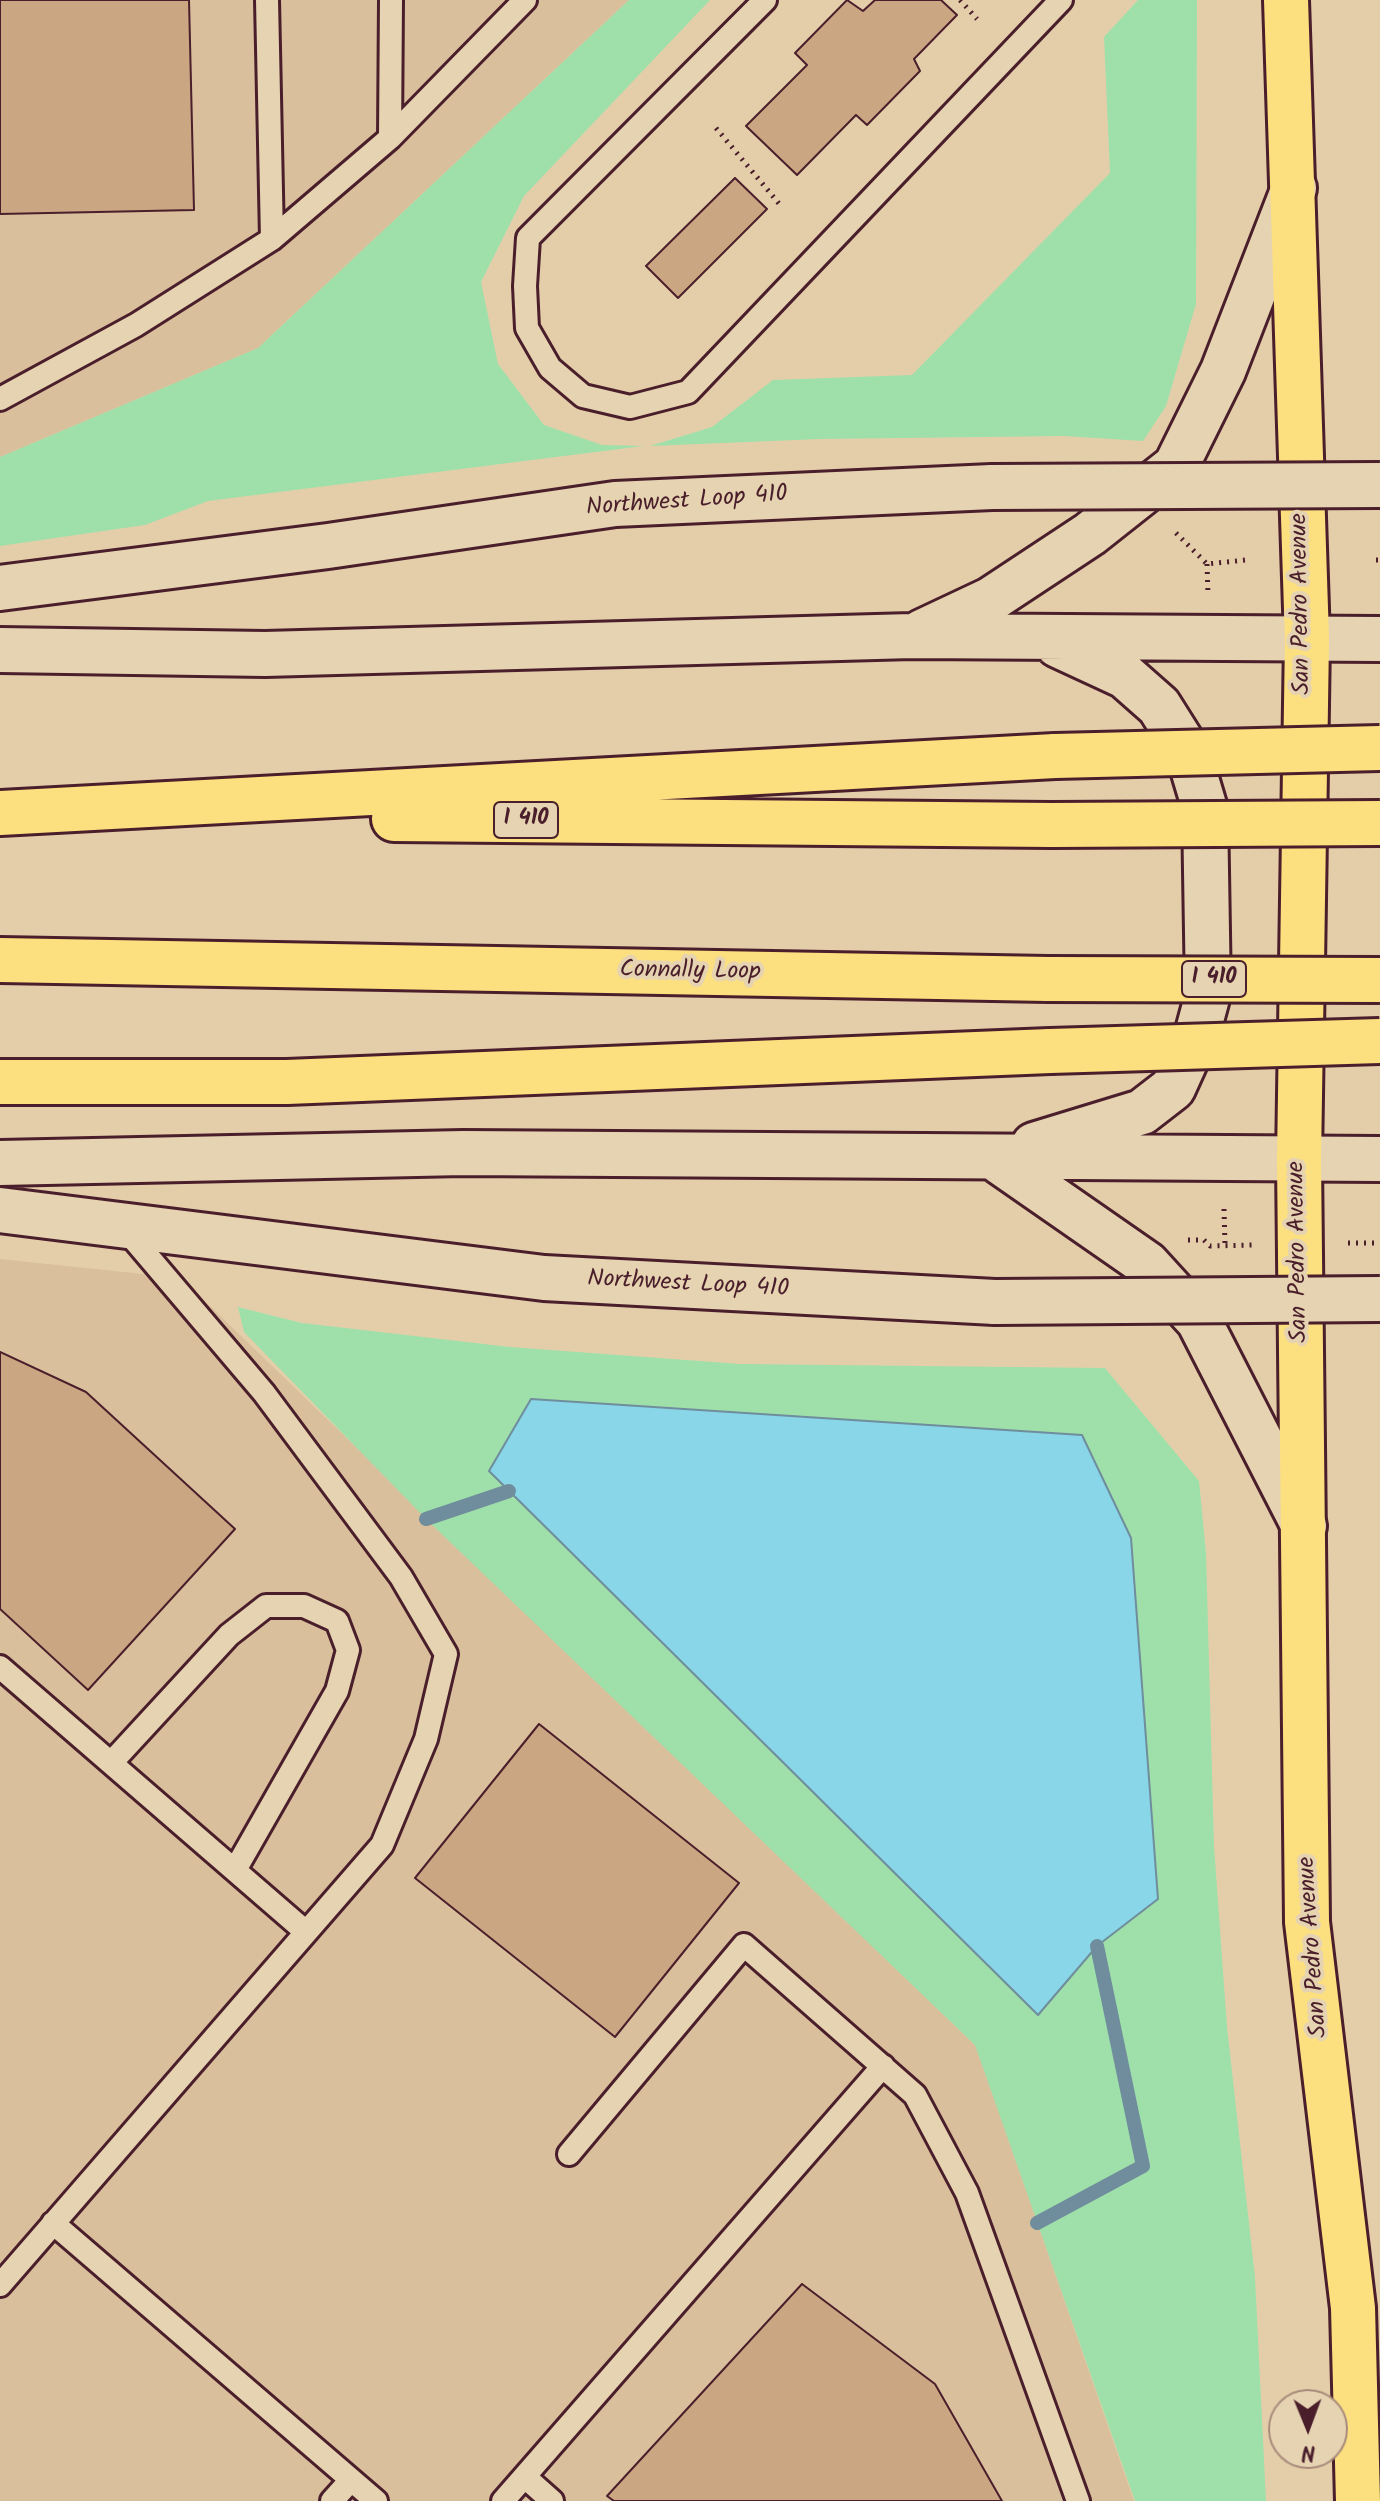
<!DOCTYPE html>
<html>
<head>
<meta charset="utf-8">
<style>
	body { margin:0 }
	#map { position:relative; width:1380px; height:2501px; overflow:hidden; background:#e4ceaa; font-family:Kalam,sans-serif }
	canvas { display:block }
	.north { position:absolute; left:1268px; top:2389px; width:80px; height:80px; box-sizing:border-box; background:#e6d3b1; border:2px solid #a88b7b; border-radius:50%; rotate:179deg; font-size:22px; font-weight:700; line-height:32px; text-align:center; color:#4a1f2b }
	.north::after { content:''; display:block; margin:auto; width:28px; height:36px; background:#4a1f2b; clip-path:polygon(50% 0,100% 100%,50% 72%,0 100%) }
</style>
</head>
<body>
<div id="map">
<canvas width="1380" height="2501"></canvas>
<div class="north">N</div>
</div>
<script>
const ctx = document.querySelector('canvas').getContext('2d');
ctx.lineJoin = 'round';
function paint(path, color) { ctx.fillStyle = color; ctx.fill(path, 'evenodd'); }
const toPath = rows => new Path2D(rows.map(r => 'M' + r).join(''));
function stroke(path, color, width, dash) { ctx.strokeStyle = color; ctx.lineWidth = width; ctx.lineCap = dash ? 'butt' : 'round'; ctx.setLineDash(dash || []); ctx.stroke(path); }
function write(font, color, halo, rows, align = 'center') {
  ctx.font = font + ' Kalam,sans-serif'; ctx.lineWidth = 8; ctx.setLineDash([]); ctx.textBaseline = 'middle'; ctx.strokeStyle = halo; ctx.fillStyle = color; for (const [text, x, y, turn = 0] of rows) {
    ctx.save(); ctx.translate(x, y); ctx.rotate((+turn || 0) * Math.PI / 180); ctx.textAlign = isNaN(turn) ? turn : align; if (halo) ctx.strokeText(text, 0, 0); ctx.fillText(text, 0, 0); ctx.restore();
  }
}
paint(toPath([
	[0,0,629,0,258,348,0,457],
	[0,1259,181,1278,976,2046,1134,2501,0,2501]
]), '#d9bf9c');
paint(toPath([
	[629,0,710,0,524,196,481,282,498,364,544,425,602,445,643,446,208,501,145,525,0,546,0,457,258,348],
	[1138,0,1197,0,1196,304,1166,406,1143,441,1064,436,820,439,650,446,712,427,773,380,912,375,1110,173,1104,37],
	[238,1307,302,1323,510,1347,740,1364,1105,1368,1199,1481,1206,1553,1214,1846,1227,2027,1255,2277,1266,2501,1135,2501,975,2045,426,1519,244,1332]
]), '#9fe0aa');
const water = toPath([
	[531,1399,1082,1435,1131,1538,1158,1899,1097,1946,1038,2015,489,1471,531,1399]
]);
paint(water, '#88d6e7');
stroke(water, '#6f8d9c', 2);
stroke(toPath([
	[426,1519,509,1491],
	[1037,2223,1143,2166,1097,1946]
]), '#6f8d9c', 14);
const building = toPath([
	[0,0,189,0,194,210,0,214,0,0],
	[847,0,863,11,875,0,941,0,957,15,914,59,920,71,867,125,856,115,797,175,746,126,807,65,795,53,847,0],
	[735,178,767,209,678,298,646,266,735,178],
	[0,1352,86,1392,235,1529,88,1690,0,1609,0,1352],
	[539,1724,739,1883,615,2037,415,1878,539,1724],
	[802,2284,935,2384,1002,2501,614,2501,607,2496,802,2284]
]);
paint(building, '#cba682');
stroke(building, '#4a1f2b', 2);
const service = toPath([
	[267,0,272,239],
	[765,0,528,238,525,286,527,328,550,368,583,396,630,407,688,392,1061,0],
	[390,138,391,0],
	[0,399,136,325,272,239,390,138,525,0],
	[0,1667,306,1932],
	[111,1763,229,1635,266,1606,304,1606,337,1621,348,1650,337,1691,235,1870],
	[569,2154,744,1945,915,2095,967,2193,1078,2501],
	[53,2223,376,2501],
	[0,2285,382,1845,426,1739,446,1654,401,1577,264,1393,124,1228],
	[525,2477,552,2501],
	[332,2501,351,2480],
	[503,2501,883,2066]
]);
const secondary = toPath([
	[0,588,328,546,615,504,992,487],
	[922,632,990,600,1090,534,1176,466,1223,371,1294,188],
	[0,650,265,654,912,636,1380,639],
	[1034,1145,1142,1112,1173,1088,1197,1035,1208,994,1205,809,1188,752,1159,706,1125,676,1058,645],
	[993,1157,1147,1264,1199,1321,1304,1526],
	[0,1163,463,1153,1380,1159],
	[0,1210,544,1278,995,1302]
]);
const primary = toPath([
	[1286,0,1307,639,1299,1160,1307,1922,1353,2308,1358,2501]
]);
const motorway = toPath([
	[0,813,1055,756],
	[394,819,1052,825],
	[0,960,1048,979],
	[0,1082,287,1082,1050,1051]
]);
stroke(service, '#4a1f2b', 28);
stroke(secondary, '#4a1f2b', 50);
stroke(primary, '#4a1f2b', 50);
stroke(motorway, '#4a1f2b', 50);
stroke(toPath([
	[960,0,977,19],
	[716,128,781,206],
	[1176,533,1207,564,1246,560],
	[1376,560,1380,560],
	[1207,564,1208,595],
	[1224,1209,1225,1245],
	[1188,1240,1204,1240,1210,1246,1255,1245],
	[1348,1243,1380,1243]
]), '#4a1f2b', 5, [2, 6]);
stroke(service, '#e6d3b1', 22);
stroke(secondary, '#e6d3b1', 44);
stroke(primary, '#fce080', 44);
stroke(motorway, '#fce080', 44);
const secondaryBridge = toPath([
	[992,487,1380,485],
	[995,1302,1380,1299]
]);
const motorwayBridge = toPath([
	[1055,756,1380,748],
	[1052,825,1380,823],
	[1048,979,1380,980],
	[1050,1051,1380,1041]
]);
stroke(secondaryBridge, '#4a1f2b', 50, []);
stroke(motorwayBridge, '#4a1f2b', 50, []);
stroke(secondaryBridge, '#e6d3b1', 44);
stroke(motorwayBridge, '#fce080', 44);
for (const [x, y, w] of [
	[526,820,64],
	[1214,979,64]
]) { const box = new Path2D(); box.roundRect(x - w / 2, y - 18, w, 36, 6); ctx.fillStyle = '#e6d3b1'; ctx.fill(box); stroke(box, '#4a1f2b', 2); }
write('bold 22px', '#4a1f2b', null, [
	["I 410",526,820],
	["I 410",1214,979]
]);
write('24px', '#4a1f2b', '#e6d3b1', [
	["Northwest Loop 410",687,503,-4],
	["San Pedro Avenue",1303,604,-91],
	["Connally Loop",690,973,1],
	["San Pedro Avenue",1300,1252,-91],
	["Northwest Loop 410",688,1286,3],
	["San Pedro Avenue",1315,1947,-94]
]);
</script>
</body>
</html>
